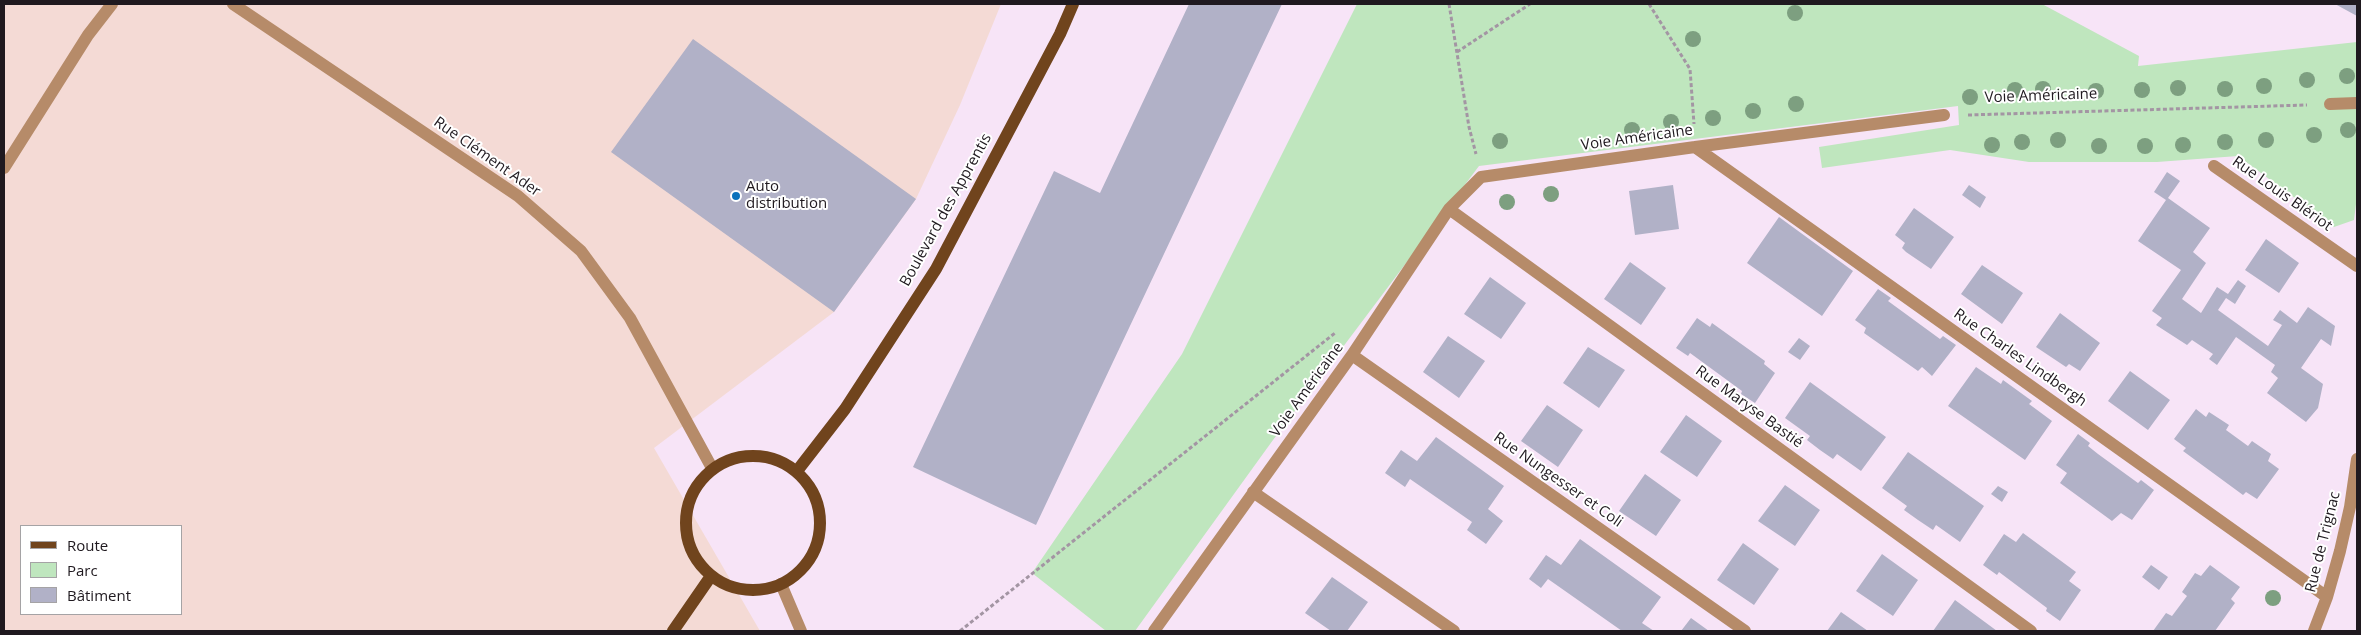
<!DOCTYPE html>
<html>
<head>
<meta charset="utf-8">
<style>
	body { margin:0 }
	#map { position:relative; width:2361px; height:635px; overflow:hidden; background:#f7e4f7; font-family:"Open Sans",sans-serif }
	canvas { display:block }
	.frame { position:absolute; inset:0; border:5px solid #1f191f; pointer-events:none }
	.legend { position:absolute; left:20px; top:525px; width:162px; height:90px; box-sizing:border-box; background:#fff; border:1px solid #a5a3a5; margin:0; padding:6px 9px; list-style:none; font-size:15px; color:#1f191f }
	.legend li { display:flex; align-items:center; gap:10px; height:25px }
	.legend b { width:25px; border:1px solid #a5a3a5 }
</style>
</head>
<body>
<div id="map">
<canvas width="2361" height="635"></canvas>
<div class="frame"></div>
<ul class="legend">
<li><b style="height:6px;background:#70441d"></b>Route</li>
<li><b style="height:14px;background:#bfe6be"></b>Parc</li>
<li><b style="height:14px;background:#b1b1c7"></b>Bâtiment</li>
</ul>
</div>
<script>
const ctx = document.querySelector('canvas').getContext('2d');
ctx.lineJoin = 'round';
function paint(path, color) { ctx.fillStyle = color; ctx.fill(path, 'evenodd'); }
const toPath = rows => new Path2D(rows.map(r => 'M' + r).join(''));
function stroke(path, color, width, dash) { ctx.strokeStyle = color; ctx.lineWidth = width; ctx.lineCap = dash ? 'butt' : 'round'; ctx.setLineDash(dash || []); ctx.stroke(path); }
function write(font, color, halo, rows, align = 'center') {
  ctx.font = font + ' "Open Sans",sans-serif'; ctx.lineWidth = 4; ctx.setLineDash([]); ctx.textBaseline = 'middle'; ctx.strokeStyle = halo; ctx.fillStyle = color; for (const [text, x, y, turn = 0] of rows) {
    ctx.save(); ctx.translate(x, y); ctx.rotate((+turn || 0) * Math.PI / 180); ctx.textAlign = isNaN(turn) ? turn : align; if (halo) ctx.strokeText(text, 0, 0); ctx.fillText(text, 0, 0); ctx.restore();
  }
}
paint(toPath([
	[4,4,1001,4,960,105,916,199,834,312,654,448,760,631,4,631],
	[21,526,181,526,181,614,21,614]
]), '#f4dad5');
paint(toPath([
	[1357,4,2042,4,2139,56,2138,66,2357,42,2357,196,2354,220,2334,227,2238,156,2157,162,2029,162,1950,150,1822,168,1819,147,1959,125,1958,106,1479,166,1273,440,1135,631,1106,631,1032,573,1182,354]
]), '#bfe6be');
paint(toPath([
	[1189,4,1282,4,1036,525,913,467,1054,171,1100,193],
	[2335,4,2357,4,2357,16],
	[693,39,916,199,834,312,611,152],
	[2167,172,2180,181,2168,198,2210,228,2193,252,2206,263,2182,299,2201,313,2217,287,2228,294,2238,280,2246,286,2235,304,2226,298,2218,310,2268,346,2282,325,2273,320,2280,310,2297,323,2308,307,2335,326,2331,346,2321,339,2301,368,2323,384,2318,408,2306,422,2267,393,2278,378,2271,372,2275,365,2236,337,2217,365,2209,359,2213,354,2192,340,2187,345,2156,325,2162,318,2152,311,2181,270,2138,241,2166,200,2154,192],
	[1673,185,1679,229,1635,235,1629,191],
	[1969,185,1986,197,1980,208,1962,195],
	[1914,208,1954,237,1931,269,1906,252,1902,248,1905,243,1895,235],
	[1779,217,1853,271,1822,316,1747,263],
	[2266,239,2299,263,2279,293,2245,270],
	[1630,262,1666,288,1641,325,1604,299],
	[1982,265,2023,293,2002,324,1961,294],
	[1490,277,1526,303,1501,339,1464,314],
	[1878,289,1891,298,1888,301,1940,339,1943,336,1956,345,1932,376,1922,367,1918,371,1864,333,1866,328,1855,320],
	[2060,313,2100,343,2080,371,2069,364,2066,367,2036,347],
	[1697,318,1710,327,1712,323,1765,361,1764,364,1775,373,1755,403,1741,394,1742,391,1690,353,1688,356,1676,348],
	[1448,336,1485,361,1459,398,1423,372],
	[1799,338,1810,346,1800,360,1788,352],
	[1588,347,1625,370,1599,408,1563,383],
	[1976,367,2001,384,2003,380,2032,401,2029,404,2052,421,2025,460,1948,406],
	[2130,371,2170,400,2148,430,2108,401],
	[1810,382,1886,437,1861,471,1837,454,1833,459,1820,450,1807,440,1810,436,1785,418],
	[1547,405,1583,430,1558,467,1521,441],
	[2196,409,2206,417,2209,412,2229,425,2226,430,2248,446,2252,441,2271,454,2268,461,2279,469,2257,499,2246,492,2243,495,2183,451,2186,448,2174,439],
	[1686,415,1722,441,1697,477,1660,452],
	[2078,434,2090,443,2088,446,2098,454,2138,483,2141,480,2154,490,2132,520,2121,513,2112,521,2060,483,2067,473,2056,465],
	[1436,437,1504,486,1488,509,1503,521,1486,544,1467,530,1472,522,1410,479,1405,487,1385,473,1401,450,1417,461],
	[1908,452,1984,506,1960,542,1936,525,1933,530,1918,520,1904,510,1907,506,1882,488],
	[1645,474,1681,500,1656,536,1619,511],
	[1785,485,1820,510,1795,546,1758,521],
	[1998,486,2008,492,2002,502,1991,494],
	[2023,533,2076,572,2069,581,2081,590,2060,621,2046,611,2047,608,1999,572,1997,575,1983,565,2004,534,2016,542],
	[1580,539,1661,597,1642,623,1654,631,1622,631,1548,579,1541,588,1529,579,1546,555,1561,565],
	[1743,543,1779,569,1754,605,1717,580],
	[1882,554,1918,580,1893,616,1856,591],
	[2151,565,2168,577,2159,590,2142,577],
	[2210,565,2240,587,2231,599,2235,603,2215,631,2153,631,2166,613,2172,616,2187,596,2182,592,2195,573,2201,576],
	[1332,577,1368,602,1347,631,1331,631,1305,613],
	[1955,600,1993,628,1997,631,1933,631],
	[1841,612,1868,631,1827,631],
	[1691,618,1709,631,1681,631]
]), '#b1b1c7');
stroke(toPath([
	[1449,4,1469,127,1476,154],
	[1649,4,1690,69,1694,124],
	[1457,52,1530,4],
	[1968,115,2307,105],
	[960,631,1335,333]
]), '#a395a3', 3, [4, 2.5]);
stroke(toPath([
	[233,4,518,196,581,251,630,318,712,468],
	[2330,104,2357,103],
	[1695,147,2327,597],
	[2214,166,2357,266],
	[4,168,88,35,112,4],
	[1449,209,2031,631],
	[1352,355,1745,631],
	[1253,492,1454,631],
	[781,584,801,631],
	[1154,631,1352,355,1449,209,1481,177,1695,147,1944,115],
	[2314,631,2327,597,2340,551,2350,507,2357,459]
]), '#b68b69', 12);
stroke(toPath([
	'686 523a67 67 0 1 1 134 0a67 67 0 1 1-134 0Z',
	[797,471,845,409,936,269,1060,34,1073,4],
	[673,631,711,576]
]), '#70441d', 12);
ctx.fillStyle = '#7d9f80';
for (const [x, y] of [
	[1795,13],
	[1693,39],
	[2347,76],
	[2307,80],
	[2264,86],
	[2178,88],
	[2043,89],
	[2225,89],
	[2015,90],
	[2142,90],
	[2096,91],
	[1970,97],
	[1796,104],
	[1753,111],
	[1713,118],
	[1671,122],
	[1632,130],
	[2348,130],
	[2314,135],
	[2058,140],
	[2266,140],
	[1500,141],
	[2022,142],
	[2225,142],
	[1992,145],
	[2183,145],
	[2099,146],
	[2145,146],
	[1551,194],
	[1507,202],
	[2273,598]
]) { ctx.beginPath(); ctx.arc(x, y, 8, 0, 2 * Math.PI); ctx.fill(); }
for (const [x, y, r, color] of [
	[736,196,5,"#0a71bc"]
]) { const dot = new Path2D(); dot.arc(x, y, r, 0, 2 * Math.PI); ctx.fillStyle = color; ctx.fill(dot); stroke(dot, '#fff', 2); }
write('15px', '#1f191f', '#fff', [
	["Voie Américaine",2041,96,-2],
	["Voie Américaine",1637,138,-8],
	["Rue Clément Ader",487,157,35],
	["Rue Louis Blériot",2282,194,35],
	["Boulevard des Apprentis",946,210,-61],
	["Rue Charles Lindbergh",2020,358,35],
	["Voie Américaine",1307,390,-54],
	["Rue Maryse Bastié",1749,407,36],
	["Rue Nungesser et Coli",1558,480,35],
	["Rue de Trignac",2323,542,-76]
]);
write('15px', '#1f191f', '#fff', [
	["Auto",746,187],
	["distribution",746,204]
], 'left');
</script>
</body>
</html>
